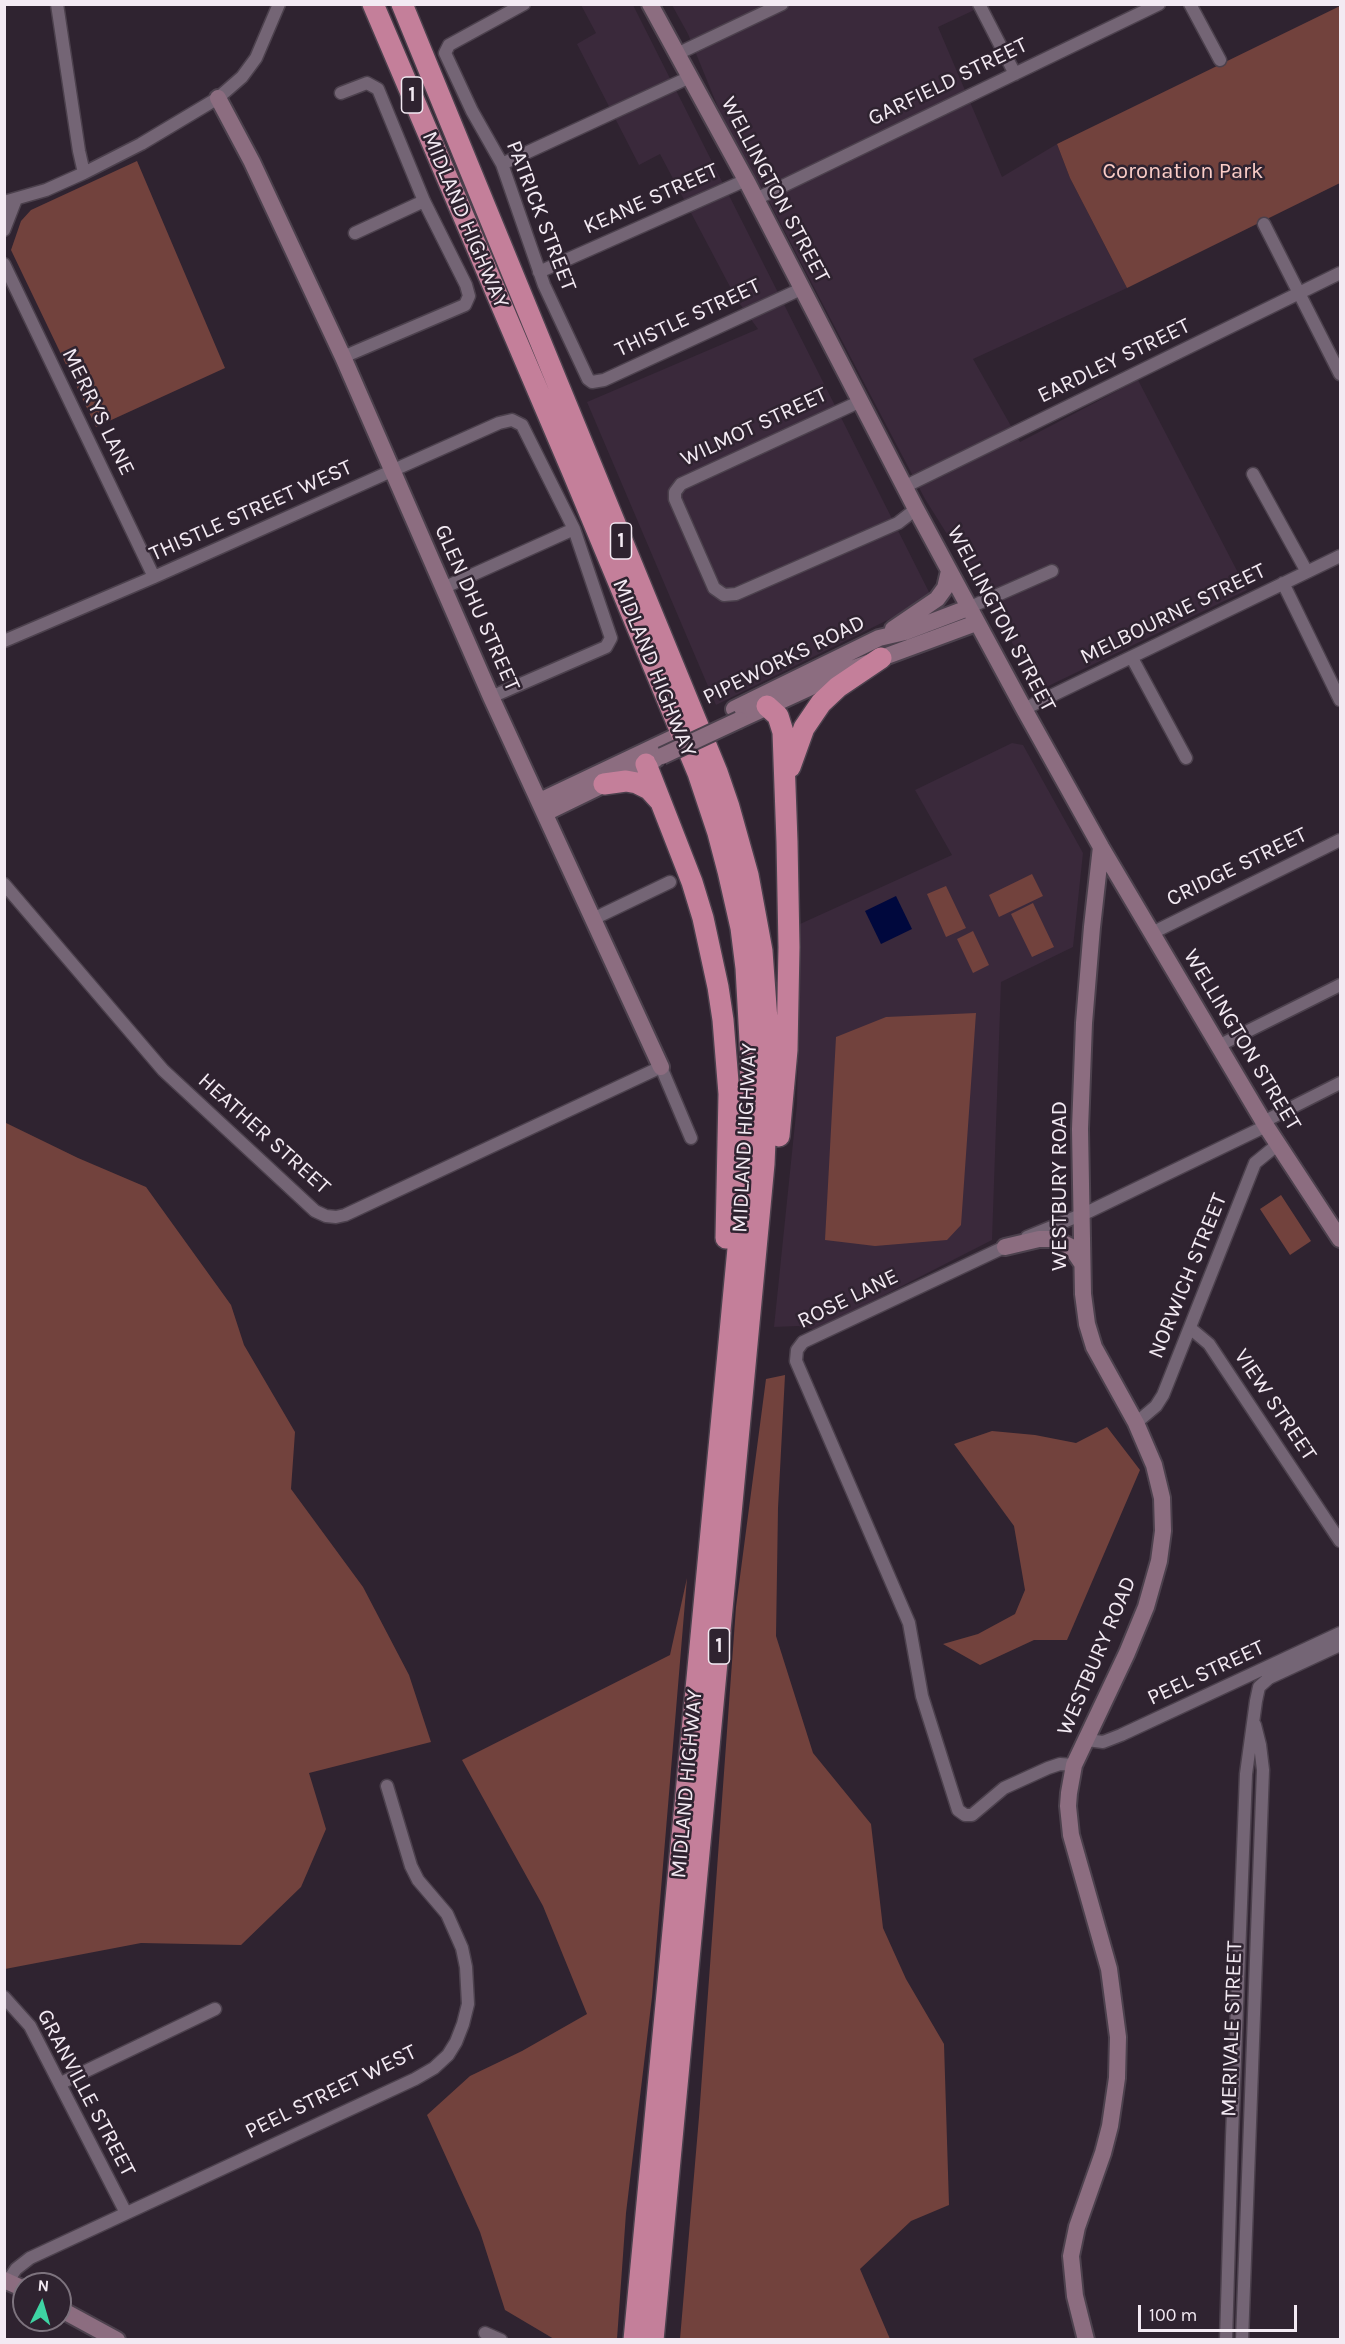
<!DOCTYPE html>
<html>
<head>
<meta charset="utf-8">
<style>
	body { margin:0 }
	#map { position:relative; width:1345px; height:2344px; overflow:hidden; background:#2f2330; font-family:Karla,sans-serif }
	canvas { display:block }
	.frame { position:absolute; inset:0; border:6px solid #f3eaf3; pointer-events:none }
	.north { position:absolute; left:12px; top:2272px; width:60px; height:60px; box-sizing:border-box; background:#2f2330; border:2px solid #7d737e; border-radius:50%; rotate:5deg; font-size:16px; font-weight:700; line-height:24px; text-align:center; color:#f3eaf3 }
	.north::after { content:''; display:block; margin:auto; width:21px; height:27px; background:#3ed4a3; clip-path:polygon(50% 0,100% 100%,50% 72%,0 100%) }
	.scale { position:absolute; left:1138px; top:2305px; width:159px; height:27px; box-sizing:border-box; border:3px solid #f3eaf3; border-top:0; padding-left:8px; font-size:18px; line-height:21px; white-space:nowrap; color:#f3eaf3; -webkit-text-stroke:4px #2f2330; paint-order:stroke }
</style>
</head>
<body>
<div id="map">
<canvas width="1345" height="2344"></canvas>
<div class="frame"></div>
<div class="north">N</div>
<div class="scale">100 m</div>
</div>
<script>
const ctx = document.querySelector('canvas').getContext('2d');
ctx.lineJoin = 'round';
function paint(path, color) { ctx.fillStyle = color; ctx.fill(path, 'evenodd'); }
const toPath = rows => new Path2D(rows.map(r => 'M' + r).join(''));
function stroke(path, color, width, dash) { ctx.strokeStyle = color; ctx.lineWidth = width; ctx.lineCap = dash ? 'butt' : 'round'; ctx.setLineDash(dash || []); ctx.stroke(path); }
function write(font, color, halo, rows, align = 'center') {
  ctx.font = font + ' Karla,sans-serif'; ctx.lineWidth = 5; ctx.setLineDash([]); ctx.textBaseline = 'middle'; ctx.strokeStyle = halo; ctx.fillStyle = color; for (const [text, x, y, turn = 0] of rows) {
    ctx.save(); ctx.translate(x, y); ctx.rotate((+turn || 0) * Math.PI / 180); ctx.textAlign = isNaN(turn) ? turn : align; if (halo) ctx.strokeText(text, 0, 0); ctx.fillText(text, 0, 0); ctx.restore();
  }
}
paint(toPath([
	[581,5,633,5,932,598,716,705,587,402,758,329,737,300,660,154,639,165,577,44,596,33],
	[672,5,985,5,938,27,1002,177,1057,144,1070,178,1127,288,973,359,1020,442,1138,380,1247,590,1038,691,994,609,925,499,765,194,733,144,688,34],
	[1012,743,1023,745,1083,853,1073,947,1001,982,992,1240,816,1330,798,1326,774,1327,797,1104,800,924,952,855,915,790]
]), '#3a293b');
paint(toPath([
	[1340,6,1340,183,1127,288,1070,178,1057,144],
	[137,161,225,368,96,427,11,250,21,221,31,210],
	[1032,874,1043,896,999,917,989,895],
	[946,886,966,928,946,937,927,894],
	[1033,903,1054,947,1032,957,1011,914],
	[973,931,989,965,973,973,957,939],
	[976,1013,961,1225,947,1240,875,1246,825,1240,836,1037,886,1017],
	[4,1122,78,1158,146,1187,231,1305,244,1345,295,1432,291,1489,363,1587,409,1675,431,1742,309,1773,326,1829,301,1887,241,1945,141,1943,5,1969],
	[1281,1195,1311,1241,1290,1255,1260,1209],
	[785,1375,778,1508,776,1636,813,1753,871,1824,883,1928,906,1979,944,2044,949,2205,911,2221,860,2269,890,2339,680,2339,699,2117,736,1607,766,1379],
	[1107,1427,1140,1470,1067,1640,1034,1640,980,1665,943,1644,978,1634,1015,1614,1025,1590,1014,1526,954,1444,992,1431,1035,1435,1076,1443],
	[687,1578,652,1997,626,2213,617,2339,554,2339,505,2310,480,2232,427,2115,470,2076,522,2051,587,2014,543,1906,462,1760,670,1655]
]), '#72423d');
paint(toPath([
	[896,896,912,929,881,944,865,911]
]), '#00083d');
const street = toPath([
	[57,4,79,151,84,173],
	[524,4,449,45,445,53,472,111,502,164,544,285,588,379,592,382,604,380,801,289],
	[979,4,1015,74],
	[1190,4,1220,60],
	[677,54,782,4],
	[341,93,367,83,378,89,424,201,466,285,469,296,465,305,343,357],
	[502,164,690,77],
	[756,199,1159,4],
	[4,202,46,190,84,173,141,144,218,98,242,77,256,58,279,4],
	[1264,224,1340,374],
	[4,230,16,199],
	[355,233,424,201],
	[4,264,154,577],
	[539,272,746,180],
	[861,401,681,484,675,492,675,499,714,588,724,595,736,594,898,523,916,509],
	[1253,474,1307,572],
	[906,486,1340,273],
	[1283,583,1340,700],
	[443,588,574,529],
	[968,608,1052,571],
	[4,641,154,577,499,423,512,420,522,425,574,529,611,638,606,647,491,697],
	[1132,658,1186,758],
	[1024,709,1340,556],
	[4,884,163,1070,315,1211,326,1216,336,1217,345,1215,661,1067,691,1138],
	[593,919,670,882],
	[1152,933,1340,840],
	[1218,1046,1340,985],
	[1263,1122,1340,1083],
	[1027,1237,1088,1212,1266,1126],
	[1011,1244,803,1342,797,1350,796,1361,909,1623,922,1696,958,1810,965,1815,972,1815,1004,1788,1048,1768,1060,1764,1074,1765],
	[1190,1328,1209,1344,1340,1541],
	[1136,1423,1156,1406,1163,1395,1255,1163,1277,1145],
	[1087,1740,1103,1742,1121,1735,1340,1633],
	[4,1997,30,2026,126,2213],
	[61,2083,215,2009],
	[8,2281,16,2269,30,2258,415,2079,434,2068,448,2055,456,2042,463,2024,468,2004,466,1967,462,1948,447,1914,418,1880,411,1866,387,1786],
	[485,2333,501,2340],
	[1226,2340,1232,2137,1246,1774,1256,1701,1259,1687,1269,1678,1340,1645],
	[1242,2340,1263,1770,1260,1745,1255,1725]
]);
const secondary = toPath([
	[650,4,746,180,916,509,1024,709,1101,847,1266,1126,1340,1239],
	[218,98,252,162,343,357,491,697,661,1067],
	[893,629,937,599,945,588,949,571],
	[734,709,879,638,905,632,968,608],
	[739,720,846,671,976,623],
	[540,801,675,737],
	[545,813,656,759],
	[1005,1247,1039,1239,1055,1239,1071,1247,1081,1262],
	[4,2280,24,2289],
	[60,2309,117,2340],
	[1086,2340,1075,2296,1071,2256,1077,2227,1103,2153,1110,2126,1117,2078,1118,2037,1109,1969,1071,1835,1068,1806,1069,1793,1074,1765,1127,1653,1146,1607,1159,1561,1163,1531,1162,1498,1154,1465,1136,1423,1094,1347,1087,1324,1083,1294,1080,1129,1084,1023,1092,927,1101,847]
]);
const highway = toPath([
	[373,4,573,473,698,773,718,833,728,871,741,928,746,968,751,1059,749,1132,743,1196,634,2340],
	[402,4,717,772,729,807,748,875,762,951,769,1048,764,1164,653,2340],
	[767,706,778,716,783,732,787,842,789,947,787,1050,779,1136],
	[646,764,692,882,703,918,718,987,723,1020,729,1094,726,1238],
	[790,767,804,728,821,703,838,687,881,658],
	[604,784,626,781,637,783,649,789,659,800]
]);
stroke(street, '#4c414d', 15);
stroke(secondary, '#4c414d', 20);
stroke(highway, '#4c414d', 24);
stroke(street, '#746575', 12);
stroke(secondary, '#8c6d80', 16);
stroke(highway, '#c47f9a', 21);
const secondaryBridge = toPath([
	[662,756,739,720]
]);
stroke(secondaryBridge, '#4c414d', 20, []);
stroke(secondaryBridge, '#8c6d80', 16);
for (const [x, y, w] of [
	[412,95,21],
	[621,541,21],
	[719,1646,21]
]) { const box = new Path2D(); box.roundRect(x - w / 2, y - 18, w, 36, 4.5); ctx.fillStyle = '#2f2330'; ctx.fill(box); stroke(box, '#f3eaf3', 1.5); }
write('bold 21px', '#f3eaf3', null, [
	["1",412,95],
	["1",621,541],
	["1",719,1646]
]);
write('22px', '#f3eaf3', '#2f2330', [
	["GARFIELD STREET",948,82,-26],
	["WELLINGTON STREET",775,190,62],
	["KEANE STREET",651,199,-24],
	["PATRICK STREET",541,216,69],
	["MIDLAND HIGHWAY",465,220,67],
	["THISTLE STREET",688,318,-25],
	["EARDLEY STREET",1114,361,-26],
	["MERRYS LANE",98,412,64],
	["WILMOT STREET",754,427,-25],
	["THISTLE STREET WEST",251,511,-24],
	["GLEN DHU STREET",477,608,66],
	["MELBOURNE STREET",1173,614,-26],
	["WELLINGTON STREET",1001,619,62],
	["PIPEWORKS ROAD",784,660,-26],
	["MIDLAND HIGHWAY",654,668,68],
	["CRIDGE STREET",1237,867,-26],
	["WELLINGTON STREET",1242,1040,59],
	["HEATHER STREET",264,1134,42],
	["MIDLAND HIGHWAY",745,1138,-87],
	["WESTBURY ROAD",1060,1186,-90],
	["NORWICH STREET",1188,1276,-68],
	["ROSE LANE",848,1299,-26],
	["VIEW STREET",1275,1405,56],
	["WESTBURY ROAD",1097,1656,-67],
	["PEEL STREET",1206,1673,-25],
	["MIDLAND HIGHWAY",687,1784,-85],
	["MERIVALE STREET",1232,2029,-88],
	["PEEL STREET WEST",331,2092,-26],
	["GRANVILLE STREET",86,2093,62]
]);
write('22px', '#faccc6', '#2f2330', [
	["Coronation Park",1183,172]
]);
</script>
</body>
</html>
